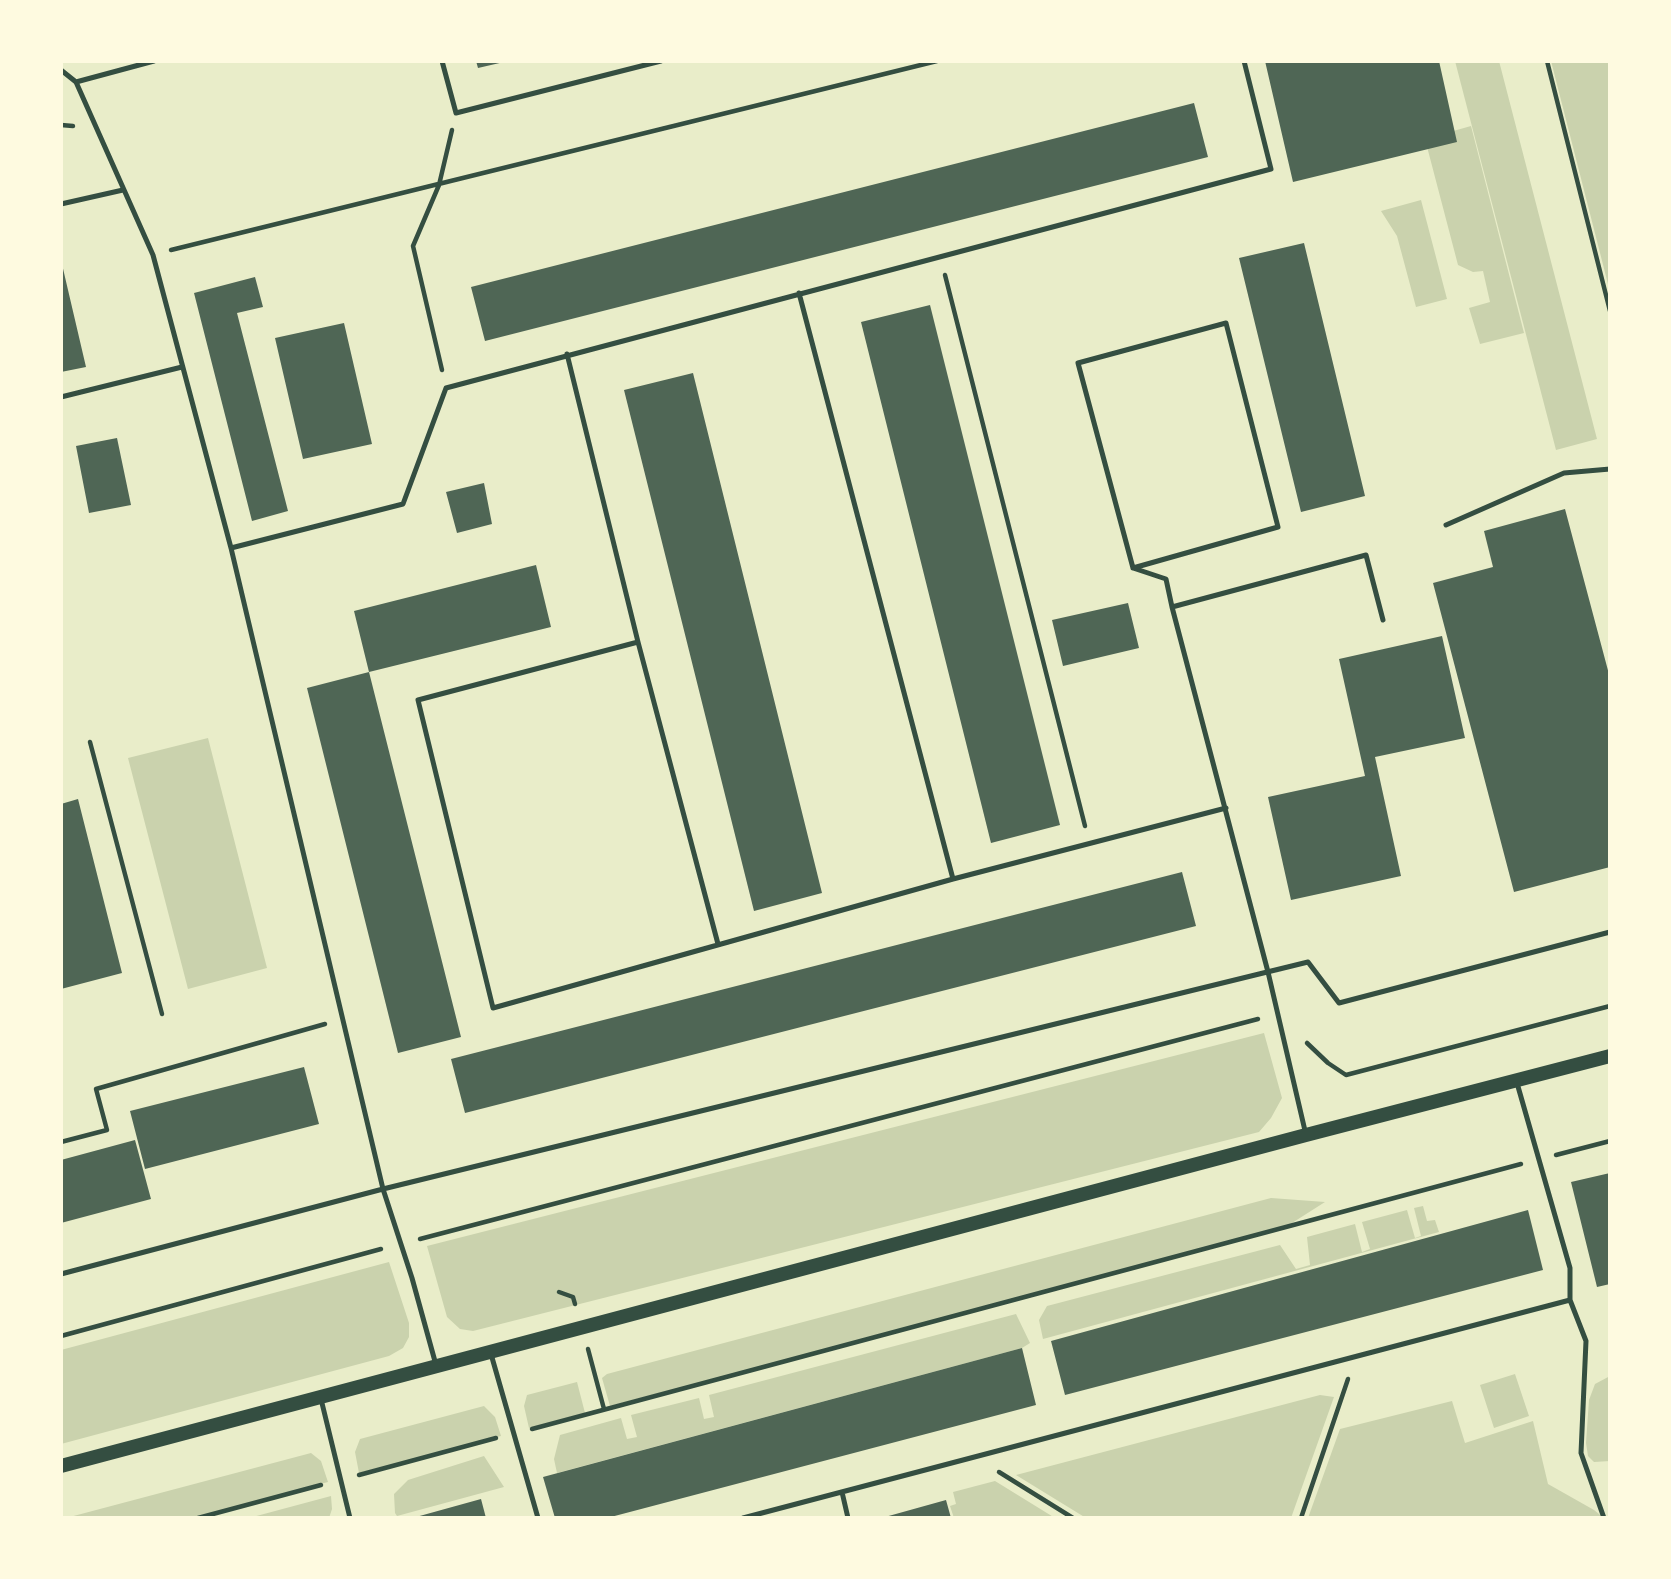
<!DOCTYPE html>
<html>
<head>
<meta charset="utf-8">
<style>
	body { margin:0 }
	#map { position:relative; width:1671px; height:1579px; overflow:hidden; background:#e9edc9; font-family:Barlow,sans-serif }
	canvas { display:block }
	.frame { position:absolute; inset:0; border:63px solid #fefae0; pointer-events:none }
</style>
</head>
<body>
<div id="map">
<canvas width="1671" height="1579"></canvas>
<div class="frame"></div>
</div>
<script>
const ctx = document.querySelector('canvas').getContext('2d');
ctx.lineJoin = 'round';
function paint(path, color) { ctx.fillStyle = color; ctx.fill(path, 'evenodd'); }
const toPath = rows => new Path2D(rows.map(r => 'M' + r).join(''));
function stroke(path, color, width, dash) { ctx.strokeStyle = color; ctx.lineWidth = width; ctx.lineCap = dash ? 'butt' : 'round'; ctx.setLineDash(dash || []); ctx.stroke(path); }
paint(toPath([
	[1455,61,1499,61,1597,439,1556,450],
	[1551,61,1610,61,1610,292],
	[1471,126,1524,333,1480,344,1469,308,1490,302,1483,271,1473,272,1458,265,1425,139],
	[1421,200,1447,299,1416,307,1397,236,1381,211],
	[208,738,267,968,188,989,128,758],
	[1264,1033,1282,1098,1271,1118,1259,1132,473,1331,460,1329,447,1317,427,1246],
	[1271,1198,1325,1202,1281,1230,610,1406,602,1378,607,1374],
	[1423,1206,1427,1221,1435,1220,1439,1232,1043,1339,1039,1320,1047,1306,1280,1245,1296,1269,1310,1265,1307,1237,1355,1224,1362,1252,1370,1249,1362,1222,1407,1210,1415,1238,1421,1236,1414,1208],
	[389,1262,409,1323,409,1337,403,1348,389,1356,61,1444,61,1350],
	[1016,1314,1030,1343,1022,1348,557,1473,554,1459,560,1435,621,1418,627,1439,637,1437,631,1415,699,1398,704,1419,714,1417,709,1395],
	[1515,1374,1529,1416,1494,1428,1480,1385],
	[1610,1376,1610,1461,1594,1462,1588,1456,1586,1443,1589,1400,1595,1384],
	[577,1382,585,1413,529,1428,524,1406,527,1395],
	[1320,1395,1334,1397,1291,1518,1086,1518,1016,1475],
	[1452,1401,1465,1443,1533,1421,1548,1484,1594,1510,1604,1518,1308,1518,1340,1429],
	[484,1406,495,1417,501,1436,359,1473,355,1452,360,1439],
	[311,1453,321,1461,328,1482,192,1518,66,1518],
	[484,1456,504,1487,397,1516,395,1513,394,1494,408,1480],
	[995,1481,1055,1518,954,1518,950,1506,956,1504,953,1492],
	[331,1496,332,1509,329,1518,249,1518]
]), '#cad2ad');
paint(toPath([
	[476,61,504,61,504,62,478,68],
	[1265,61,1439,61,1457,142,1293,182],
	[1194,103,1208,157,485,341,471,287],
	[1304,243,1365,496,1301,512,1239,258],
	[61,260,86,367,61,372],
	[255,277,263,307,237,313,288,511,252,521,194,293],
	[930,305,1060,825,991,843,861,322],
	[344,323,372,444,303,459,275,338],
	[693,373,822,893,754,911,624,390],
	[117,438,131,505,89,513,76,446],
	[484,483,492,524,457,533,446,492],
	[1565,509,1610,678,1610,867,1514,892,1433,583,1493,567,1484,531],
	[536,565,551,627,369,672,354,611],
	[1128,603,1139,648,1063,666,1052,620],
	[1442,636,1465,738,1375,757,1401,876,1291,900,1268,797,1365,776,1339,659],
	[369,672,461,1037,398,1053,307,688],
	[78,799,122,973,61,989,61,804],
	[1182,872,1196,926,465,1113,451,1059],
	[304,1067,319,1124,145,1169,130,1111],
	[135,1140,151,1199,61,1223,61,1160],
	[1610,1173,1610,1284,1597,1287,1571,1182],
	[1528,1210,1543,1270,1065,1395,1051,1341],
	[1022,1348,1036,1405,607,1518,555,1518,543,1477],
	[481,1499,486,1518,416,1518,416,1517],
	[946,1500,951,1518,885,1518,885,1517]
]), '#4f6655');
stroke(toPath([
	[1547,61,1610,311],
	[61,125,73,126],
	[171,250,937,61],
	[945,275,1085,826],
	[442,370,413,246,439,185,452,130],
	[90,742,162,1014],
	[1307,1043,1328,1063,1346,1075,1610,1006],
	[61,1142,107,1130,96,1089,325,1024],
	[1556,1155,1610,1141],
	[420,1239,1258,1019],
	[559,1292,573,1297,575,1304],
	[61,1336,381,1249],
	[588,1349,604,1409],
	[532,1429,1521,1164],
	[999,1472,1073,1518],
	[359,1475,496,1438],
	[198,1518,321,1485],
	[1301,1518,1348,1379]
]), '#344e41', 4.5);
stroke(toPath([
	[154,61,76,82,153,255,231,548],
	[442,61,456,113,661,61],
	[61,70,76,82],
	[61,204,123,190],
	[799,293,953,879],
	[1226,323,1278,527,1133,568,1078,363,1226,323],
	[567,354,638,642,718,944],
	[61,397,182,367],
	[1446,525,1564,473,1610,469],
	[1133,568,1166,579,1172,607],
	[638,642,418,700,493,1008,953,879,1226,808],
	[1517,1083,1570,1268,1570,1300],
	[1306,1135,1268,972,1172,607,1366,555,1383,620],
	[61,1274,383,1189,1308,962,1339,1003,1610,932],
	[491,1354,538,1518],
	[436,1365,412,1278,383,1189,231,548,403,504,446,388,1271,169,1244,61],
	[321,1399,350,1518],
	[842,1492,848,1518],
	[743,1518,1570,1300,1586,1341,1581,1453,1604,1518]
]), '#344e41', 5);
stroke(toPath([
	[61,1466,1306,1135,1610,1056]
]), '#344e41', 14);
</script>
</body>
</html>
